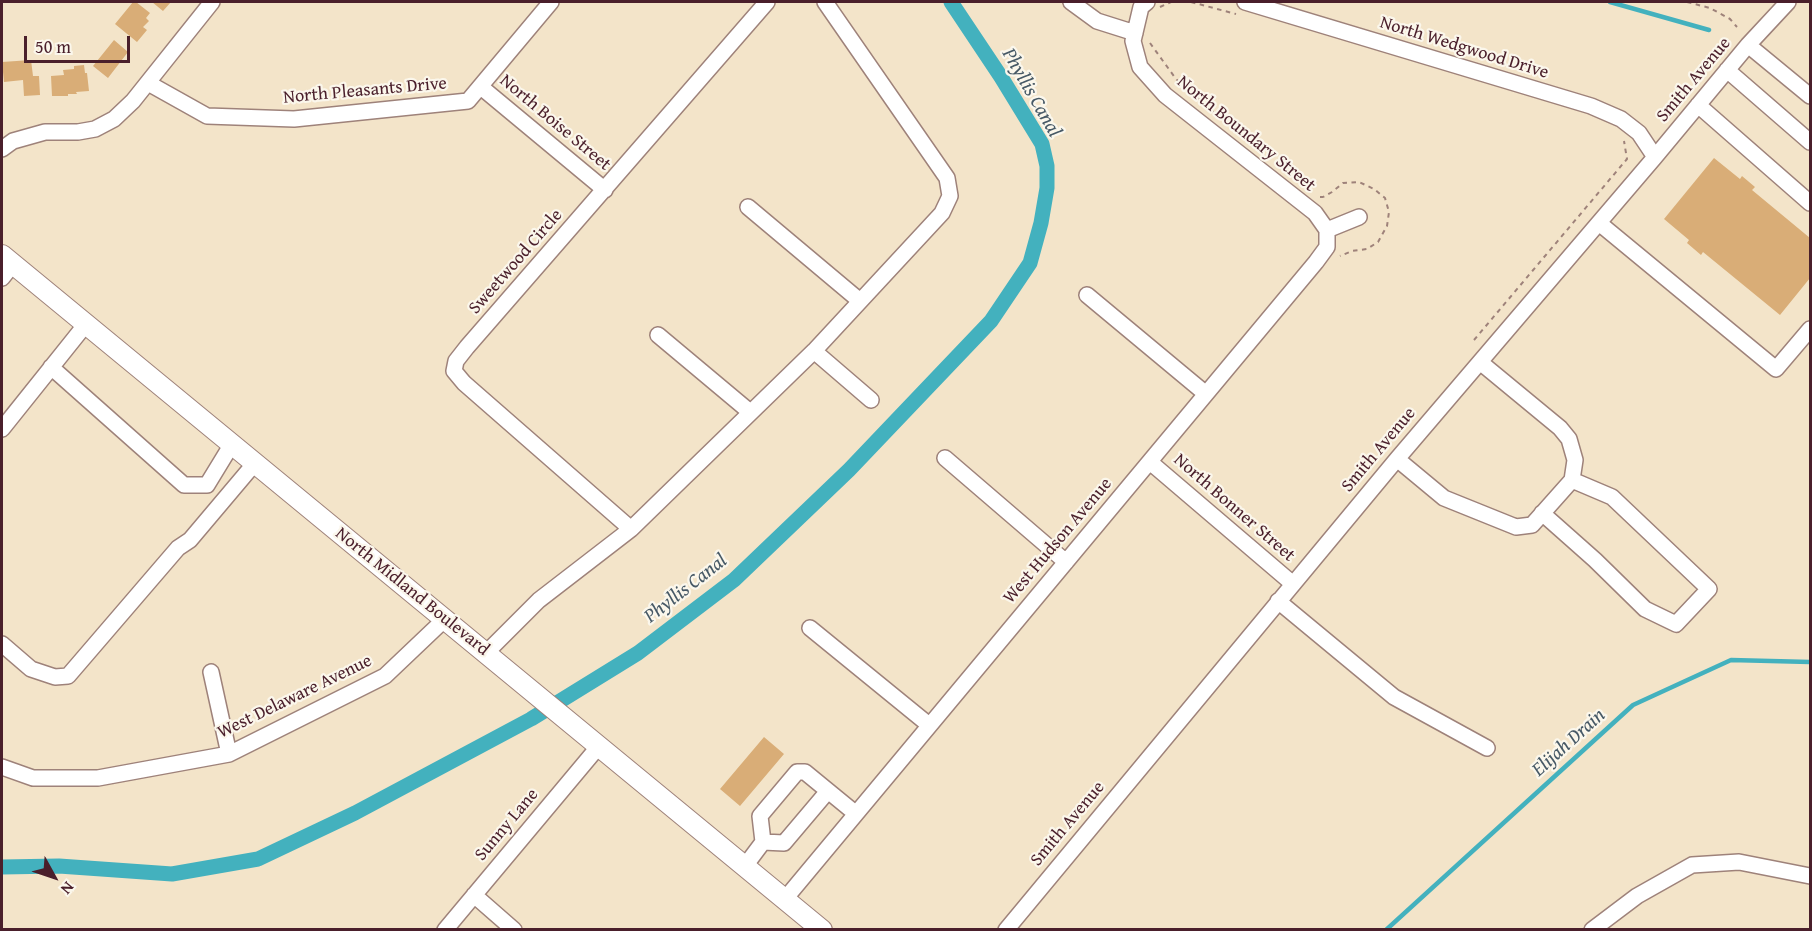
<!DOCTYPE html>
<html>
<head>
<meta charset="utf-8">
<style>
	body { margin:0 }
	#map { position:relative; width:1812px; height:931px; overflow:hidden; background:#f3e4c9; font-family:"Gentium Book Plus",serif }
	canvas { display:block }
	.frame { position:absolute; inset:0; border:3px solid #4a1f2b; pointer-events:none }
	.north { position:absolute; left:24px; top:847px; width:60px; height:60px; -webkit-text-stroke:4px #fbf7ec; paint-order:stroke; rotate:130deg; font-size:16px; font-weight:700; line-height:24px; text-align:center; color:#4a1f2b }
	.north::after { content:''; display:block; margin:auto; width:21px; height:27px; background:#4a1f2b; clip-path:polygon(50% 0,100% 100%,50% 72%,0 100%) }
	.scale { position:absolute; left:24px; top:36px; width:106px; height:27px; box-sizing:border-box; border:3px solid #4a1f2b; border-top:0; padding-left:8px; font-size:18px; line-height:21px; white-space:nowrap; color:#4a1f2b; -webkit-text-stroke:4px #fbf7ec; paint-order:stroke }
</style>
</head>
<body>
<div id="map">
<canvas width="1812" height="931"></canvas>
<div class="frame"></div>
<div class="north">N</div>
<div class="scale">50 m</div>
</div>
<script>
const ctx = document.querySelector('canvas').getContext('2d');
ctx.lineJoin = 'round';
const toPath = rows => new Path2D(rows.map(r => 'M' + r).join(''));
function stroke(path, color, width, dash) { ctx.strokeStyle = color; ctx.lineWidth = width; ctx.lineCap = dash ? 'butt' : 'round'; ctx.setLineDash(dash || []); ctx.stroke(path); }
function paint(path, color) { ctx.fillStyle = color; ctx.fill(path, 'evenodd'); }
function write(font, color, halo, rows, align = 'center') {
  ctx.font = font + ' "Gentium Book Plus",serif'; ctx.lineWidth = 4.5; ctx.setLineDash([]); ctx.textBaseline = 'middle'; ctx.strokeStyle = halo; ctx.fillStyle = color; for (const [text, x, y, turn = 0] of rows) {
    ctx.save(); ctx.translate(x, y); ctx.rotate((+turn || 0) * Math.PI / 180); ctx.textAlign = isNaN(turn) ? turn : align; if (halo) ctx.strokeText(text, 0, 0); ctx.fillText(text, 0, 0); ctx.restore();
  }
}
stroke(toPath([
	[1610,2,1709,30],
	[1386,930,1633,705,1731,660,1810,662]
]), '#43b1be', 4.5);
stroke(toPath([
	[2,867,59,866,172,874,258,859,355,813,531,719,638,653,734,580,849,470,991,321,1030,263,1041,223,1047,188,1047,166,1042,144,1001,77,951,2]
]), '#43b1be', 15);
paint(toPath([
	[133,2,136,2,150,13,146,18,149,21,143,27,147,30,137,42,115,24],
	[152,2,171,2,163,11],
	[114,40,128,52,108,78,93,66],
	[31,60,33,76,39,76,40,95,24,96,23,80,4,82,2,62],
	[84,65,85,73,87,73,89,91,76,92,77,94,68,94,68,96,52,96,51,76,64,75,63,70,74,69,74,66],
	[1714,158,1740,179,1742,176,1755,187,1752,190,1810,238,1810,278,1780,315,1703,252,1701,255,1687,243,1689,240,1664,219],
	[764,737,784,754,740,806,720,789]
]), '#d9ad77');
const minor = toPath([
	[1071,2,1097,21,1135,33],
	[1147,2,1141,7,1133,41,1140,67,1165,95,1315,213,1327,230],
	[1245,2,1591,106,1621,119,1639,133,1655,157],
	[1748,45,1810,96],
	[1727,70,1810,142],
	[148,83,207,116,294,119,468,101,551,2],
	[481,87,605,190],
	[1698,105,1810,203],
	[2,149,13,141,45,132,78,132,95,129,114,119,133,101,212,2],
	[748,207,860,301],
	[1599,223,1776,369,1810,329],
	[1327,230,1359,217],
	[2,278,13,264],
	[1087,295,1206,394],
	[658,335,750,412],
	[814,351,871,400],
	[51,367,184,485,207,485,232,444],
	[2,429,86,324],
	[945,458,1066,562],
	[1397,459,1444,498,1516,527,1532,525,1572,480,1575,460,1569,439,1560,428,1480,362],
	[1150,462,1293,584],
	[1542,513,1595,560,1645,609,1676,624,1709,589,1612,497,1572,480],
	[631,529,464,383,454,371,456,361,467,347,767,2],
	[1278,601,1394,697,1487,748],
	[810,628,929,725],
	[2,644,31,669,55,677,68,676,178,548,190,540,255,463],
	[486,653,539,600,631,529,814,351,942,213,950,196,947,178,825,2],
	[211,672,229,754],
	[2,767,33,778,98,778,229,754,385,676,445,619],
	[763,842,784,843,828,791],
	[745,866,763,842,760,816,797,772,805,772,855,813],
	[474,895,514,930],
	[785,899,1316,262,1327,247,1327,230],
	[445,930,599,746],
	[1006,930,1397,459,1655,157,1748,45,1788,2],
	[1592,930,1637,896,1692,865,1739,862,1810,876]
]);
const major = toPath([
	[2,255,822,930]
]);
stroke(minor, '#9e827a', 18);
stroke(major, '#9e827a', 22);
stroke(toPath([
	[1191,2,1236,14],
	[1687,2,1710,8,1730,19,1737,27],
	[1160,7,1171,2],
	[1150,43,1176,79,1219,117],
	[1320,197,1323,197,1332,192,1343,183,1359,182,1374,189,1385,198,1389,212,1387,226,1378,242,1367,249,1352,251,1340,256],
	[1474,340,1627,159,1624,141]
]), '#9e827a', 2, [4.5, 4.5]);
stroke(minor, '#fff', 15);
stroke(major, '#fff', 20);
write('18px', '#4a1f2b', '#fbf7ec', [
	["North Wedgwood Drive",1464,48,17],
	["Smith Avenue",1694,80,-50],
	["North Pleasants Drive",365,91,-5],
	["North Boise Street",555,123,40],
	["North Boundary Street",1246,134,39],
	["Sweetwood Circle",516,262,-49],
	["Smith Avenue",1379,450,-50],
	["North Bonner Street",1234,508,41],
	["West Hudson Avenue",1058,541,-50],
	["North Midland Boulevard",412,592,39],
	["West Delaware Avenue",295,697,-26],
	["Smith Avenue",1068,824,-50],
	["Sunny Lane",507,825,-50]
]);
write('italic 20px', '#475966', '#fbf7ec', [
	["Phyllis Canal",1031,93,60],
	["Phyllis Canal",686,589,-38],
	["Elijah Drain",1569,743,-42]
]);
</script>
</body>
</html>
